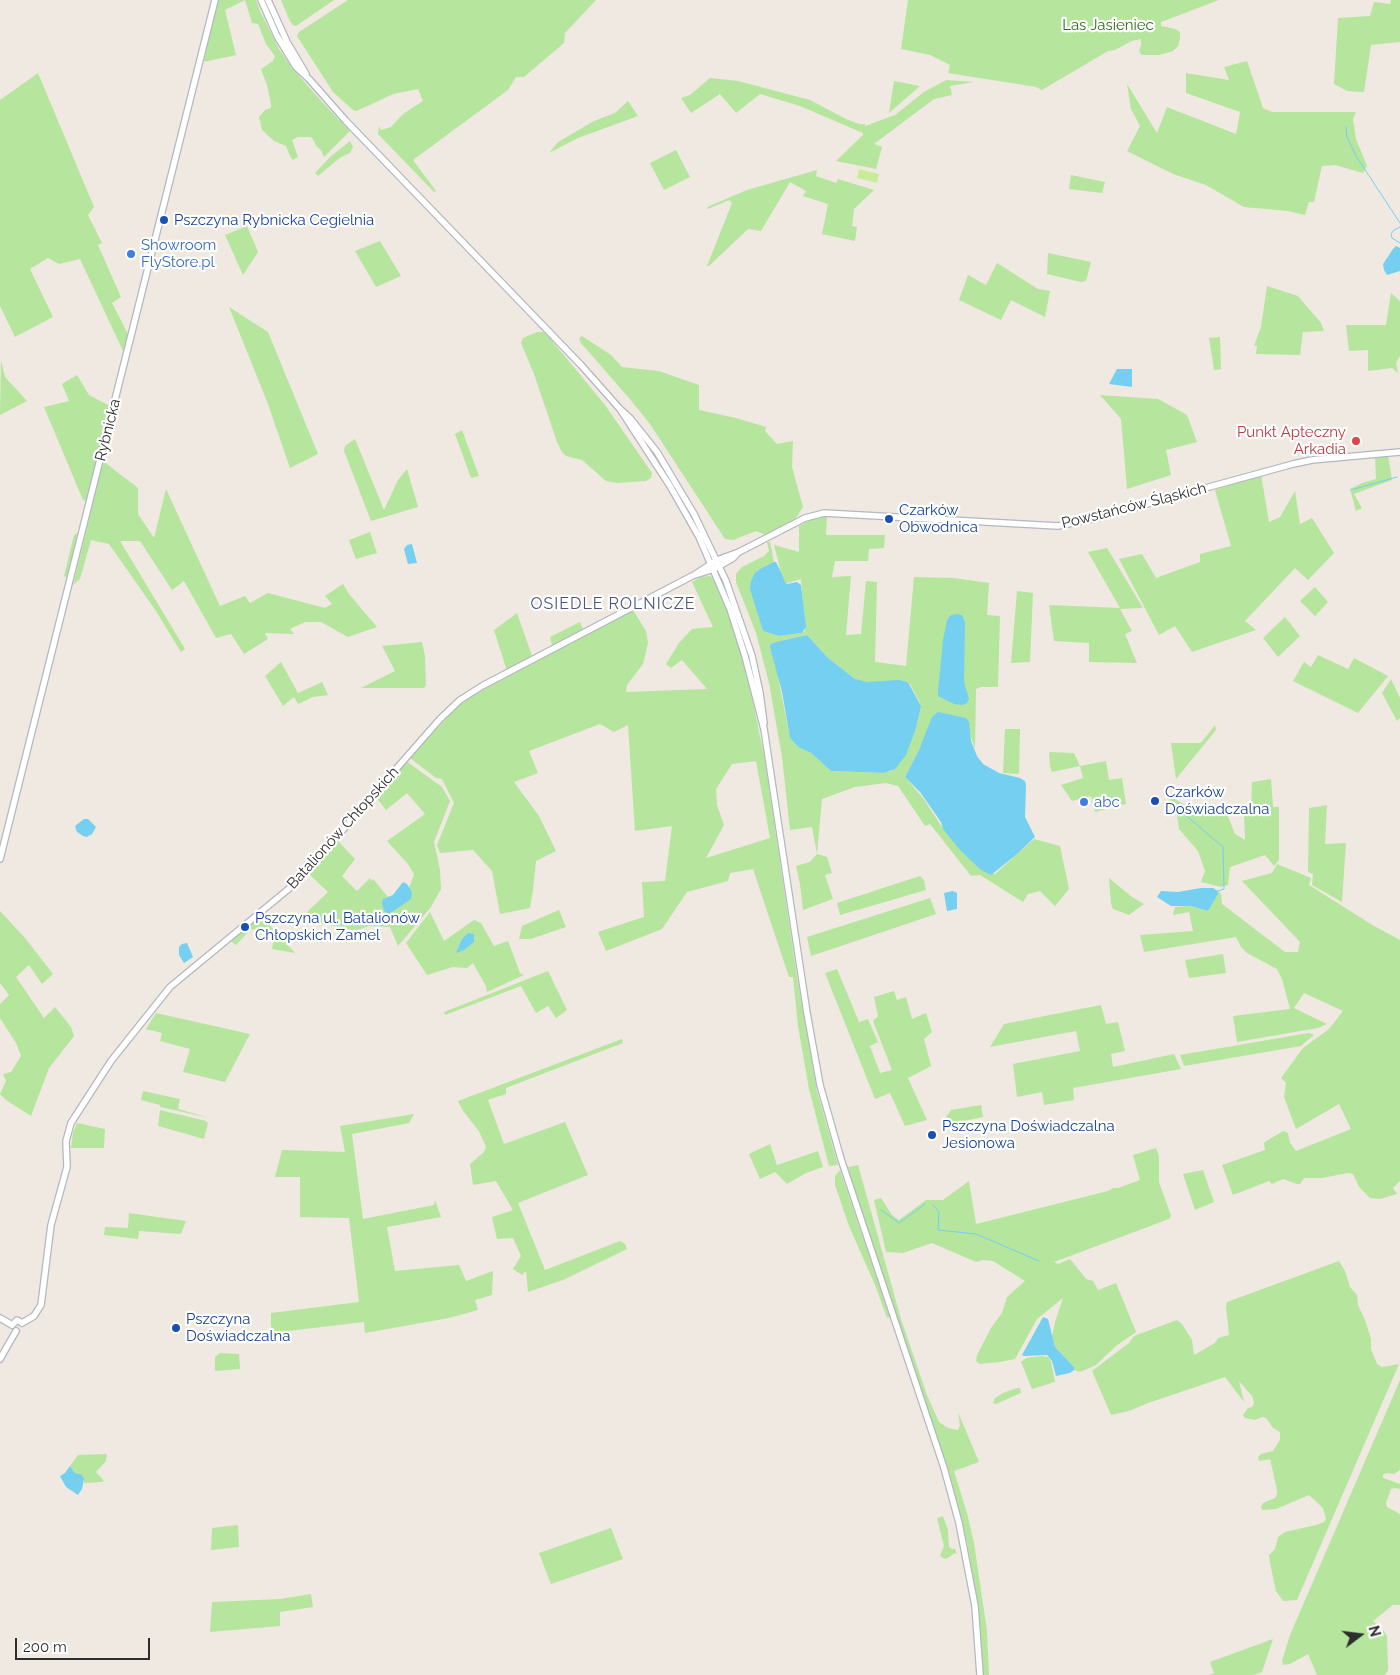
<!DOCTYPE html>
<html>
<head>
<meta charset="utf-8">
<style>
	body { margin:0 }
	#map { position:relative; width:1400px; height:1675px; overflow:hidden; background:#efe9e1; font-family:Raleway,sans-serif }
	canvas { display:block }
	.north { position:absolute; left:1335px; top:1610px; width:50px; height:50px; -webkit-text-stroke:4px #fff; paint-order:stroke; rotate:75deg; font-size:14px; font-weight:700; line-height:20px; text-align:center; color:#2e2e2e }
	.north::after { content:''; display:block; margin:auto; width:18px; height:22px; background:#2e2e2e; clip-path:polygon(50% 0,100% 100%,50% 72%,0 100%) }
	.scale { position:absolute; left:15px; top:1638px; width:135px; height:22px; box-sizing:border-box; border:2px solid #2e2e2e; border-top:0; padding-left:6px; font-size:15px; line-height:18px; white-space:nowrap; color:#2e2e2e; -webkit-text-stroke:4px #fff; paint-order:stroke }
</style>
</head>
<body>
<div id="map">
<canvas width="1400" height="1675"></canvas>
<div class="north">N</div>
<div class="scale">200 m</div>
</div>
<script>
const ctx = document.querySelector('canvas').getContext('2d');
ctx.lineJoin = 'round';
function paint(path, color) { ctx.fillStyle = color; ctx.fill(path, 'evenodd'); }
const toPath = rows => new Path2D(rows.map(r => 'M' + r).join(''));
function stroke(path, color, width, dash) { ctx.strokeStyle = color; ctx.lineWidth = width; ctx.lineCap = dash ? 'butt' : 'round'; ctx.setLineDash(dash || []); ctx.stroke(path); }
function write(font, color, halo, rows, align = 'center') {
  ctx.font = font + ' Raleway,sans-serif'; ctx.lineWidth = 4.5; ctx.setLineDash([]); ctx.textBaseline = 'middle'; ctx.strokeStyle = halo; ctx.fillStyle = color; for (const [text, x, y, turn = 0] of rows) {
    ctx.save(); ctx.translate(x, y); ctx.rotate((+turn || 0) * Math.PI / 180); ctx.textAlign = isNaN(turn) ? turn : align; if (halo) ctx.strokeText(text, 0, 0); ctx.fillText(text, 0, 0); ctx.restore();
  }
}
paint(toPath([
	[217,0,256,0,260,11,279,49,293,69,323,103,350,131,324,157,321,150,316,146,313,139,310,137,298,137,292,140,298,157,293,160,290,156,286,146,274,141,262,130,259,117,265,110,271,108,271,104,267,85,261,69,273,61,275,56,266,44,258,24,252,23,245,0,225,10,236,55,204,62],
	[281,0,334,0,296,26,293,25,290,21],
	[348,0,596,0,565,33,564,43,524,77,516,77,508,90,413,160,436,191,434,192,378,134,379,126,381,130,391,127,403,114,423,101,418,89,393,94,372,104,356,111,353,110,333,92,297,36,299,32],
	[908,0,1219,0,1161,22,1161,26,1175,29,1180,32,1180,38,1178,46,1173,51,1159,55,1142,55,1139,51,1141,45,1141,39,1132,41,1115,50,1108,51,1042,90,1036,87,948,73,950,65,930,55,901,49],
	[1391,0,1400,0,1400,42,1371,45,1364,92,1347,91,1334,84,1338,18,1370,16,1374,2,1390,4],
	[1247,61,1263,108,1272,112,1356,112,1353,119,1356,139,1367,166,1363,173,1335,165,1322,166,1314,202,1309,202,1305,215,1288,211,1244,207,1206,185,1173,174,1127,151,1140,126,1131,109,1127,84,1157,133,1167,107,1236,134,1240,112,1186,93,1186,73,1229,80,1224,67],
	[38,73,94,207,88,215,102,243,98,245,121,297,112,303,129,336,124,353,80,259,59,264,48,258,30,269,53,317,15,337,0,306,0,100],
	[710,78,738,81,810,100,846,119,859,124,865,124,865,126,895,115,924,92,946,80,974,82,950,86,952,95,934,99,874,144,882,147,876,169,836,161,863,135,863,133,800,106,760,94,736,113,720,94,691,113,681,98,690,95],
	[894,81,920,86,889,113],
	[628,101,638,116,578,138,549,153,558,142,594,121,615,113],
	[350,141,353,147,350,153,341,157,318,176,315,173,330,157],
	[676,150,690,177,664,190,650,163],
	[817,170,816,176,836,183,838,179,874,190,854,209,852,226,857,227,855,241,822,234,828,204,803,196,806,191,790,182,761,231,748,229,709,266,707,266,732,203,729,200,708,209,707,207,747,190],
	[1071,175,1105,182,1102,193,1069,189],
	[247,226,258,252,243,275,225,235],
	[380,241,401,276,376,287,355,251],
	[1048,253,1091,262,1086,281,1081,282,1047,274],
	[997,263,1038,289,1050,291,1045,317,1011,300,1001,320,959,300,968,275,986,285],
	[1267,286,1298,296,1321,323,1324,331,1303,332,1300,355,1256,354,1257,346,1254,346,1261,327],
	[1391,293,1400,301,1400,356,1396,363,1398,373,1392,368,1368,371,1368,350,1349,351,1346,325,1386,325],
	[229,307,268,332,318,454,290,468,268,404],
	[537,332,543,332,548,336,605,405,652,473,651,478,646,481,617,483,606,481,582,460,566,456,562,452,557,442,534,374,521,343,523,338],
	[582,336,611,355,622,367,659,371,699,385,699,410,736,418,766,427,765,431,777,444,793,441,792,467,803,507,796,518,766,535,756,531,733,540,725,539,650,424,629,398,581,343,579,338],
	[1220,337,1221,369,1214,370,1209,338],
	[1,360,5,377,27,401,0,415],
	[77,375,89,395,110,406,87,501,83,500,44,407,69,401,62,384],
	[1100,395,1158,399,1187,415,1197,442,1166,450,1171,475,1127,489,1121,419],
	[462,430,479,476,471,478,455,434],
	[355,439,384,510,398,480,407,469,418,507,371,521,344,451,345,446],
	[1388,455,1392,480,1354,494,1362,508,1356,511,1350,489,1362,483,1376,479,1375,456],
	[103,461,138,488,138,514,154,538,166,489,220,606,245,596,250,603,268,593,325,608,332,604,325,596,343,584,349,594,377,627,348,637,321,622,305,622,290,629,294,634,265,633,268,639,244,654,231,634,216,638,184,581,172,590,140,541,120,541,185,649,181,652,156,611,109,544,91,540,80,579,73,585],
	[1261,474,1269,522,1280,517,1295,491,1300,524,1312,518,1334,553,1308,580,1295,568,1245,621,1256,630,1192,652,1175,626,1159,635,1119,559,1142,554,1156,578,1200,562,1200,554,1231,546,1215,490],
	[827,516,826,535,885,535,884,548,869,549,868,561,835,561,832,577,851,576,846,635,861,634,866,581,877,582,875,662,906,666,914,577,954,578,989,583,987,615,1000,616,998,687,981,687,976,689,975,749,969,731,969,722,922,744,905,777,923,798,942,827,981,870,995,874,1034,839,1060,846,1069,889,1055,906,1040,891,1028,894,1023,902,980,875,971,876,930,824,925,826,898,786,886,783,855,787,822,799,817,854,827,857,832,873,825,875,833,899,803,910,800,884,796,866,810,862,817,854,812,827,790,830,782,757,769,683,756,633,736,582,736,574,742,567,764,556,769,551,767,542,770,542,774,562,754,574,751,581,751,589,763,631,779,636,802,633,805,631,801,579,784,584,774,545,799,552,799,526,816,517],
	[807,635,828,658,855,679,858,685,862,682,910,684,920,703,892,771,885,773,831,771,811,753,798,747,790,738,778,677,780,641],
	[79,532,68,578,64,576,74,535],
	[370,532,377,553,356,559,349,540],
	[1107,548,1143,608,1120,609,1132,631,1125,634,1137,663,1089,662,1089,643,1054,641,1049,605,1120,608,1088,552],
	[710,576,715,581,734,629,750,687,765,761,797,977,817,1091,838,1165,829,1166,809,1089,798,1026,793,977,789,977,753,869,730,873,728,881,687,892,662,929,606,951,598,932,644,917,642,882,665,881,672,826,635,831,628,725,614,732,600,724,529,751,538,773,514,782,539,816,556,851,536,861,533,890,530,908,500,914,492,871,473,850,440,853,437,845,454,803,442,779,436,778,410,758,457,707,470,697,633,610,646,631,648,643,643,664,627,685,626,692,707,689,682,660,671,668,666,664,679,643,692,629,713,627,692,582,701,577],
	[756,761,770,838,706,858,724,825,717,805,716,789,732,764],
	[1315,587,1328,602,1315,616,1300,601],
	[1017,591,1033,593,1030,662,1011,663],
	[517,613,532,656,507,671,494,630],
	[1285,617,1300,636,1278,657,1263,638],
	[580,622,584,631,552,645,550,637],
	[422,642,425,656,426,685,424,688,361,688,395,671,382,646],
	[1318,655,1348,669,1354,658,1388,676,1358,713,1293,681,1304,662,1311,667],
	[281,662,298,693,322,682,328,695,313,697,298,704,294,697,283,706,265,676],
	[1391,679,1400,698,1400,718,1397,721,1382,693],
	[1215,725,1216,730,1176,779,1171,743,1201,743],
	[1005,729,1020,729,1019,774,1003,773],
	[1049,752,1074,753,1080,766,1106,761,1109,780,1122,778,1126,804,1095,812,1091,796,1072,801,1061,785,1083,778,1080,766,1052,772,1050,766],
	[406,761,442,787,450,801,434,842,440,870,441,889,431,907,398,946,390,927,369,926,355,931,306,919,303,916,328,892,309,874,338,841,355,859,342,876,357,891,370,878,371,881,373,879,388,897,383,899,412,892,409,888,414,874,408,864,387,841,425,814,407,793,386,810,376,797],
	[1271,779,1273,807,1279,807,1279,860,1274,866,1265,855,1230,867,1228,885,1221,887,1201,882,1205,871,1198,851,1179,829,1176,808,1166,796,1166,794,1187,806,1217,810,1227,814,1235,834,1245,840,1244,811,1251,811,1252,782],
	[1327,805,1325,844,1346,843,1342,902,1312,885,1313,874,1308,872,1309,808],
	[1277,864,1311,878,1309,885,1374,926,1400,940,1400,1181,1393,1188,1397,1194,1380,1199,1370,1198,1359,1187,1353,1174,1348,1173,1322,1178,1304,1178,1300,1184,1297,1184,1283,1179,1272,1184,1269,1181,1233,1195,1222,1165,1265,1150,1264,1144,1265,1142,1283,1131,1288,1133,1290,1143,1296,1151,1351,1129,1339,1104,1296,1129,1284,1097,1286,1083,1281,1078,1303,1048,1329,1029,1343,1011,1304,993,1294,1008,1327,1024,1318,1028,1237,1042,1233,1016,1290,1009,1282,979,1277,969,1247,953,1241,947,1236,937,1144,952,1140,935,1193,931,1189,912,1173,915,1175,907,1189,906,1208,911,1218,892,1221,893,1222,904,1285,952,1298,952,1300,942,1242,881,1272,873],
	[920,876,924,880,926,890,840,915,837,903],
	[1109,878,1132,897,1144,904,1129,915,1113,909,1111,904],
	[930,898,936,914,811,956,807,937],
	[559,910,566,927,531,939,519,939,522,926],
	[0,911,25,938,53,974,42,984,29,965,16,977,44,1018,55,1007,71,1027,74,1036,49,1068,31,1116,6,1100,0,1094,6,1081,3,1074,11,1072,21,1056,16,1043,0,1018,0,1004,9,995,0,983],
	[430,912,444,941,474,920,481,923,494,946,508,941,520,973,524,975,487,992,486,986,473,963,467,968,453,967,427,975,406,943],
	[259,916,263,918,295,953,272,949,275,933,251,929,236,945,229,940],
	[1223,954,1226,973,1189,978,1185,960],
	[837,969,859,1022,868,1019,878,1042,870,1046,880,1073,892,1070,873,1021,878,1016,874,997,894,991,897,1000,906,997,912,1019,926,1013,932,1032,924,1039,931,1066,908,1078,927,1120,905,1126,890,1093,875,1099,825,973],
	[548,971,567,1010,556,1018,548,1006,536,1013,521,986,445,1015,444,1012],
	[1101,1005,1106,1024,1118,1022,1125,1051,1111,1054,1113,1067,1174,1054,1181,1069,1073,1088,1074,1100,1044,1105,1042,1092,1017,1097,1013,1064,1080,1051,1076,1031,990,1047,1004,1024],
	[156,1013,250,1034,225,1082,183,1072,190,1049,160,1041,162,1033,146,1029],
	[1309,1033,1314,1035,1301,1046,1184,1066,1180,1055],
	[622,1039,623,1043,506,1088,506,1094,488,1100,504,1144,565,1122,588,1175,518,1203,545,1270,620,1241,625,1244,627,1249,563,1280,528,1292,526,1271,522,1275,513,1269,521,1256,513,1238,497,1239,492,1217,513,1210,496,1181,473,1185,470,1164,483,1153,486,1147,479,1131,463,1111,458,1101],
	[143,1091,180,1099,178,1109,210,1118,160,1107,160,1105,141,1100],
	[981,1105,983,1117,945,1125,941,1124,951,1110],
	[160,1110,206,1121,208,1123,204,1139,158,1126],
	[414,1114,409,1123,352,1134,363,1219,434,1205,435,1200,441,1217,387,1227,395,1271,459,1265,466,1281,493,1271,492,1295,475,1300,478,1310,449,1318,365,1333,364,1322,271,1333,271,1313,359,1302,349,1218,300,1217,300,1177,275,1177,282,1150,345,1152,340,1126],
	[77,1123,105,1129,104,1148,71,1148,73,1133],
	[770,1144,777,1165,818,1151,823,1167,806,1173,787,1184,775,1172,760,1179,749,1154],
	[1156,1148,1159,1156,1159,1182,1171,1216,1169,1219,1054,1262,1058,1264,1070,1259,1086,1279,1093,1281,1098,1290,1116,1283,1136,1332,1116,1346,1096,1365,1080,1372,1074,1370,1074,1367,1055,1347,1052,1336,1055,1322,1063,1298,1037,1319,1015,1359,1000,1362,980,1364,976,1361,977,1355,991,1328,1002,1313,1007,1297,1025,1281,993,1261,983,1260,976,1262,932,1243,903,1253,886,1252,874,1200,881,1198,892,1215,899,1220,926,1200,943,1200,969,1181,976,1224,1108,1191,1113,1188,1118,1188,1140,1180,1133,1155],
	[858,1165,901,1319,927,1395,939,1422,948,1428,958,1430,960,1425,958,1412,979,1462,954,1471,967,1513,974,1543,987,1631,989,1675,982,1675,978,1606,967,1542,948,1474,862,1216,848,1167],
	[840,1170,890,1317,887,1318,875,1285,849,1226,835,1185,835,1176],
	[1203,1170,1214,1202,1195,1210,1183,1174],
	[129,1213,186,1221,181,1234,139,1231,138,1239,104,1235,105,1227,128,1228],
	[1339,1261,1345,1271,1350,1287,1357,1295,1358,1305,1365,1320,1371,1339,1371,1349,1377,1364,1382,1367,1399,1364,1297,1600,1283,1601,1276,1591,1270,1563,1269,1555,1275,1549,1278,1537,1285,1532,1316,1525,1324,1522,1326,1519,1323,1508,1309,1495,1276,1509,1262,1510,1261,1507,1263,1503,1275,1498,1277,1494,1277,1490,1270,1459,1259,1461,1258,1457,1261,1454,1273,1451,1280,1440,1280,1432,1273,1428,1266,1418,1262,1417,1255,1420,1245,1418,1243,1415,1248,1408,1252,1407,1254,1403,1252,1396,1239,1381,1244,1402,1225,1377,1148,1403,1129,1411,1111,1415,1092,1371,1129,1343,1134,1336,1177,1320,1182,1324,1192,1340,1194,1355,1215,1343,1218,1338,1229,1335,1226,1307,1227,1302],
	[220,1353,239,1354,240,1369,215,1371,215,1357],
	[1042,1356,1048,1357,1051,1361,1055,1382,1032,1389,1021,1362,1026,1358],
	[1400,1380,1400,1470,1394,1474,1386,1473,1383,1475,1383,1478,1400,1484,1400,1489,1394,1488,1391,1489,1386,1503,1387,1507,1400,1514,1400,1605,1393,1605,1373,1621,1376,1623,1374,1629,1383,1630,1387,1636,1388,1670,1385,1675,1317,1675,1308,1654,1290,1664,1283,1665,1282,1661,1290,1635],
	[1017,1388,1020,1388,1021,1393,996,1404,993,1403,995,1398,1003,1393],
	[107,1454,106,1461,96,1472,104,1481,102,1482,84,1483,84,1479,75,1473,70,1466,78,1455],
	[943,1516,948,1530,949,1547,952,1549,955,1549,957,1554,955,1553,946,1559,941,1557,940,1555,944,1546,937,1518],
	[238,1525,239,1547,211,1550,212,1528],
	[611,1528,623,1559,551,1584,539,1553],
	[311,1594,313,1607,280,1612,280,1626,210,1632,212,1602,280,1599],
	[1273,1639,1262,1672,1253,1675,1209,1675,1214,1673,1210,1662]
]), '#b6e59e');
paint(toPath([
	[859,169,879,174,877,183,857,178]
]), '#c9ec9a');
paint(toPath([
	[1396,246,1400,248,1400,271,1387,275,1384,270,1383,264,1393,249],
	[1117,369,1132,369,1132,387,1109,384],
	[412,544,417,563,408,564,404,549,407,545],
	[774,562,776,562,780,570,785,582,787,584,797,582,801,585,806,627,802,633,779,636,763,631,750,589,751,581,754,574,760,569],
	[957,614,962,615,965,622,964,682,969,699,967,703,962,705,954,704,938,696,938,692,943,640,947,620,951,615],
	[807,635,828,658,855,679,867,682,899,680,907,682,909,684,921,706,915,731,906,755,895,769,885,773,831,771,811,753,798,747,790,738,782,692,770,647,771,644,780,641],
	[938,712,966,718,969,722,971,741,977,756,983,764,999,773,1020,778,1025,781,1026,785,1025,817,1035,837,1016,855,991,875,981,870,961,851,943,829,941,822,920,792,905,777,919,750,932,717],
	[84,819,88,819,96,827,92,834,87,837,83,836,77,832,75,826],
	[403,882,407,884,412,892,411,899,389,914,384,911,382,903,383,899,393,895],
	[1201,888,1213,888,1218,891,1218,894,1208,911,1190,906,1171,906,1157,897,1161,891,1178,892],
	[953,891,957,893,957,909,947,911,944,893],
	[468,933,474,934,474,942,464,950,456,953,462,939],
	[187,943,193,957,184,963,179,955,179,947,182,944],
	[1043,1317,1048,1319,1055,1347,1074,1367,1074,1370,1070,1373,1056,1376,1052,1361,1047,1355,1024,1356,1022,1355],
	[70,1466,75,1473,82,1475,84,1479,82,1489,78,1495,66,1487,60,1476,65,1473]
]), '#75cff0');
stroke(toPath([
	[1346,127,1347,137,1356,156,1400,223],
	[1400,227,1394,230,1391,234,1392,238,1400,243],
	[1351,490,1397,477],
	[1182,812,1223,847,1224,889,1218,891],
	[933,1205,939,1212,938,1230,976,1234,1039,1261],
	[881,1210,899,1223,925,1204]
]), '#75cff0', 1);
const secondary = toPath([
	[261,0,277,36,296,67,309,79,346,121,581,365,620,409,630,418,657,452,694,514,726,581,752,656,760,693,764,723],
	[268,0,287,42,306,74],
	[620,409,670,486,699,537,730,609,745,656,764,729,807,1013,820,1085,841,1159,944,1468,959,1523,975,1606,980,1675],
	[694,575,717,560,739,552,805,518,824,513,1058,526,1100,517,1293,464,1312,460,1400,452],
	[0,859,215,0],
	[0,1318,12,1325],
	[22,1323,34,1316,41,1305,51,1225,67,1167,66,1141,71,1123,111,1061,170,987,297,882,440,719,460,700,482,686,692,576,714,569,733,558,739,552],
	[12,1325,17,1320,22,1323],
	[0,1359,16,1331]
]);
stroke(secondary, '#b4b7c1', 8);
stroke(secondary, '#fff', 5.5);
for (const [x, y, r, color] of [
	[164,220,5,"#1a4fb4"],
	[131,254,5,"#3f7fe0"],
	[1356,441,5,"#e0444e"],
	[889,519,5,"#1a4fb4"],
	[1155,801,5,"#1a4fb4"],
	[1084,802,5,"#3f7fe0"],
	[245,927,5,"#1a4fb4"],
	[932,1135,5,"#1a4fb4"],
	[176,1328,5,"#1a4fb4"]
]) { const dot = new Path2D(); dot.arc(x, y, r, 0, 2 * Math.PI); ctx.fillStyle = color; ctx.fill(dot); stroke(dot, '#fff', 2); }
write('15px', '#2c6e1b', '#fff', [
	["Las Jasieniec",1108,25]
]);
write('15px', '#164399', '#fff', [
	["Pszczyna Rybnicka Cegielnia",174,220],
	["Czarków",899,510],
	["Obwodnica",899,527],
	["Czarków",1165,792],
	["Doświadczalna",1165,809],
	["Pszczyna ul. Batalionów",255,918],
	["Chłopskich Zamel",255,935],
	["Pszczyna Doświadczalna",942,1126],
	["Jesionowa",942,1143],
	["Pszczyna",186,1319],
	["Doświadczalna",186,1336]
], 'left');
write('15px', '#366cbe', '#fff', [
	["Showroom",141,245],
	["FlyStore.pl",141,262],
	["abc",1094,802]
], 'left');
write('15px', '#2e2e2e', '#fff', [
	["Rybnicka",108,430,-76],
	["Powstańców Śląskich",1134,506,-14],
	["Batalionów Chłopskich",343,828,-48]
]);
write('15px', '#be3a42', '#fff', [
	["Punkt Apteczny",1346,432],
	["Arkadia",1346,449]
], 'right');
ctx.letterSpacing = '1px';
write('16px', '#4d5680', '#fff', [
	["OSIEDLE ROLNICZE",613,604]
]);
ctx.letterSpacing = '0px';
</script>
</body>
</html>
